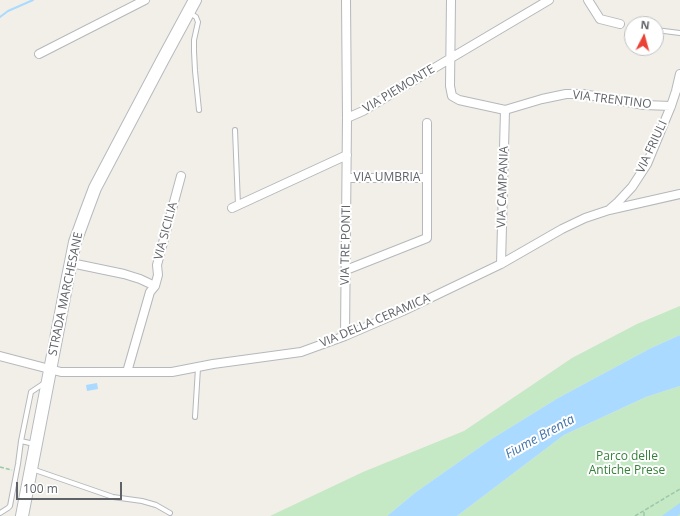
<!DOCTYPE html>
<html>
<head>
<meta charset="utf-8">
<style>
	body { margin:0 }
	#map { position:relative; width:680px; height:516px; overflow:hidden; background:#f1efe8; font-family:"Open Sans",sans-serif }
	canvas { display:block }
	.north { position:absolute; left:624px; top:16px; width:40px; height:40px; box-sizing:border-box; background:#fff; border:1px solid #bfc1c3; border-radius:50%; rotate:6deg; font-size:11px; font-weight:700; line-height:16px; text-align:center; color:#5f6368 }
	.north::after { content:''; display:block; margin:auto; width:14px; height:18px; background:#ea4335; clip-path:polygon(50% 0,100% 100%,50% 72%,0 100%) }
	.scale { position:absolute; left:16px; top:482px; width:106px; height:18px; box-sizing:border-box; border:2px solid #5f6368; border-top:0; padding-left:5px; font-size:12px; line-height:14px; white-space:nowrap; color:#5f6368; -webkit-text-stroke:3px #fff; paint-order:stroke }
</style>
</head>
<body>
<div id="map">
<canvas width="680" height="516"></canvas>
<div class="north">N</div>
<div class="scale">100 m</div>
</div>
<script>
const ctx = document.querySelector('canvas').getContext('2d');
ctx.lineJoin = 'round';
function paint(path, color) { ctx.fillStyle = color; ctx.fill(path, 'evenodd'); }
const toPath = rows => new Path2D(rows.map(r => 'M' + r).join(''));
function stroke(path, color, width, dash) { ctx.strokeStyle = color; ctx.lineWidth = width; ctx.lineCap = dash ? 'butt' : 'round'; ctx.setLineDash(dash || []); ctx.stroke(path); }
function write(font, color, halo, rows, align = 'center') {
  ctx.font = font + ' "Open Sans",sans-serif'; ctx.lineWidth = 4; ctx.setLineDash([]); ctx.textBaseline = 'middle'; ctx.strokeStyle = halo; ctx.fillStyle = color; for (const [text, x, y, turn = 0] of rows) {
    ctx.save(); ctx.translate(x, y); ctx.rotate((+turn || 0) * Math.PI / 180); ctx.textAlign = isNaN(turn) ? turn : align; if (halo) ctx.strokeText(text, 0, 0); ctx.fillText(text, 0, 0); ctx.restore();
  }
}
paint(toPath([
	[680,306,680,335,651,348,558,398,490,440,416,492,387,516,270,516,363,472,464,431,572,358,637,324],
	[680,386,680,516,457,516,564,435,646,397]
]), '#c5e8c5');
paint(toPath([
	[680,335,680,386,646,397,564,435,457,516,387,516,416,492,490,440,558,398,651,348],
	[97,383,98,389,87,391,86,385],
	[680,503,680,514,677,516,662,516]
]), '#aadaff');
stroke(toPath([
	[0,17,8,11,33,0]
]), '#aadaff', 2);
const service = toPath([
	[190,13,196,17,198,22,194,40,194,51,195,71,199,110],
	[656,30,680,33],
	[235,130,238,205],
	[195,417,198,368],
	[34,444,21,441,31,392,46,382],
	[32,469,113,497,142,501,156,505,170,513],
	[0,513,8,508,10,506,18,464,21,441]
]);
const minor = toPath([
	[451,0,450,86,452,96,459,100,505,110,542,99,566,94,583,94,644,105,671,106],
	[588,0,600,19,620,24],
	[39,54,145,0],
	[347,118,363,111,451,58,549,0],
	[347,178,427,178,427,123],
	[232,208,347,155],
	[610,209,618,202,632,187,647,164,671,106,676,91,680,74],
	[71,263,124,274,140,279,155,286],
	[501,264,505,110],
	[346,270,427,238,427,178],
	[345,336,347,118,346,0],
	[0,356,61,372,172,372,213,364,301,352,345,336,403,311,501,264,562,229,585,218,609,210,680,194],
	[127,372,150,292,155,286,158,275,157,265,181,176]
]);
const secondary = toPath([
	[22,516,67,282,75,242,86,212,95,188,115,150,162,61,195,0]
]);
stroke(service, '#b5b8bc', 6);
stroke(minor, '#b5b8bc', 10);
stroke(secondary, '#b6babf', 14);
stroke(toPath([
	[0,467,12,470],
	[635,516,680,489],
	[644,516,644,510]
]), '#9cc7a9', 1.5, [4, 2]);
stroke(service, '#fff', 4);
stroke(minor, '#fff', 8);
stroke(secondary, '#fff', 12);
write('12px', '#5f6368', '#fff', [
	["VIA PIEMONTE",399,89,-31],
	["VIA TRENTINO",612,100,7],
	["VIA FRIULI",652,147,-65],
	["VIA UMBRIA",387,178],
	["VIA CAMPANIA",503,187,-88],
	["VIA SICILIA",166,231,-75],
	["VIA TRE PONTI",346,245,-89],
	["STRADA MARCHESANE",66,294,-78],
	["VIA DELLA CERAMICA",375,321,-23]
]);
write('12px', '#348238', '#fff', [
	["Parco delle",627,457],
	["Antiche Prese",627,471]
]);
write('italic 13px', '#4174aa', '#fff', [
	["Fiume Brenta",540,437,-29]
]);
</script>
</body>
</html>
